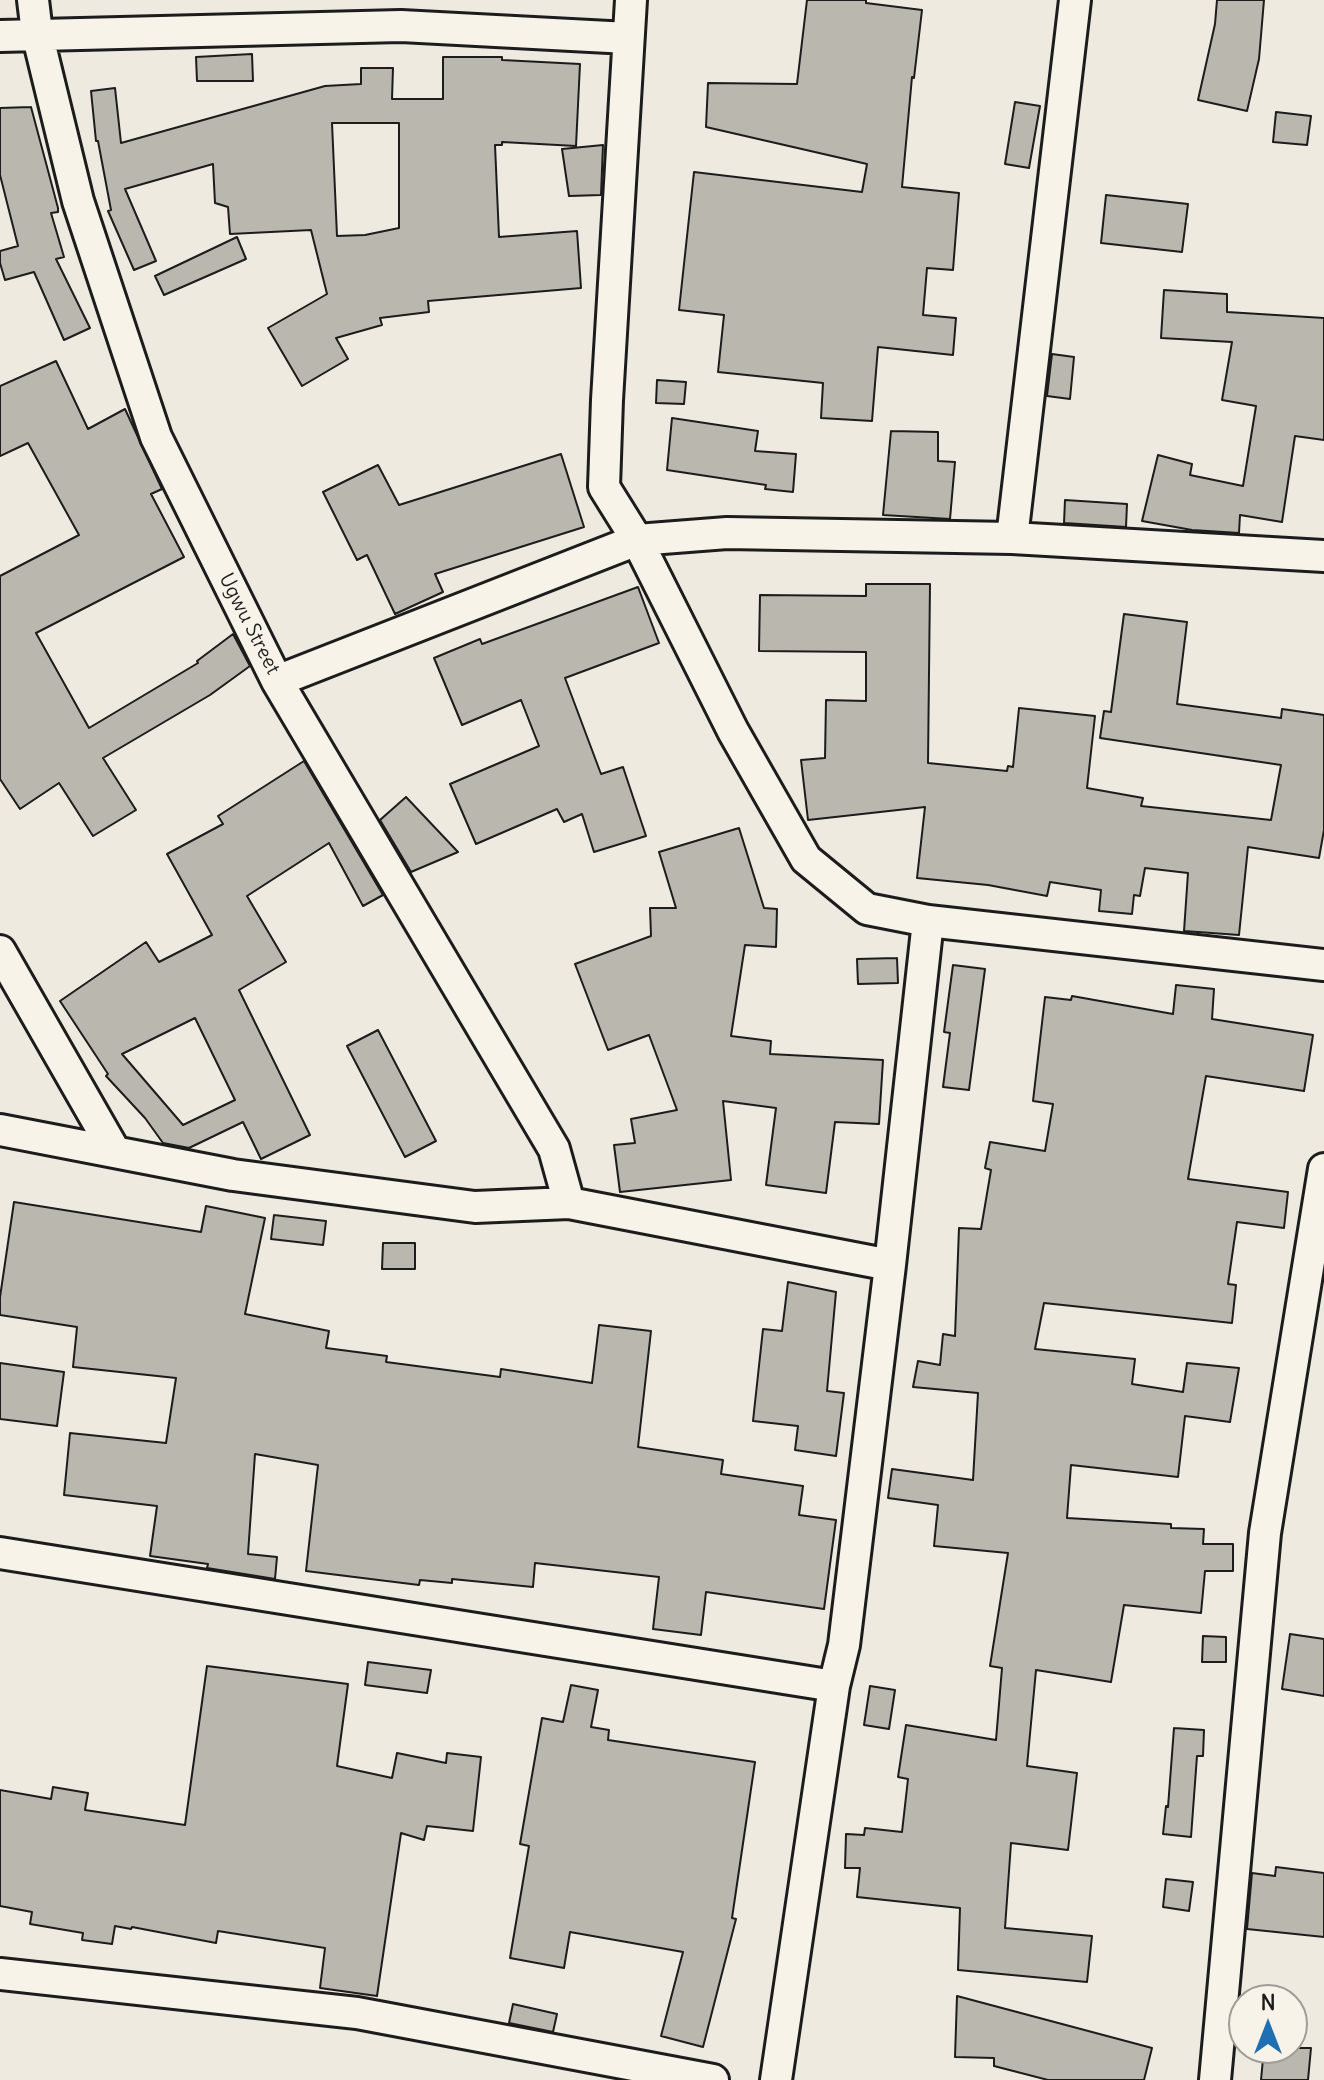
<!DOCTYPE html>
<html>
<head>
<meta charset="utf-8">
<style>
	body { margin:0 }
	#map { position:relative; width:1324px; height:2080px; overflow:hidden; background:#eeeae0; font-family:Delius,sans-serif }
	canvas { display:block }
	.north { position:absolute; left:1228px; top:1984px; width:80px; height:80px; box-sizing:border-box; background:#f7f3e8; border:2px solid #9f9d96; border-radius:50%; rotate:0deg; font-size:22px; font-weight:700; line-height:32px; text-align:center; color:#1c1c1c }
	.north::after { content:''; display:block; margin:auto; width:28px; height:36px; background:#1f6fb2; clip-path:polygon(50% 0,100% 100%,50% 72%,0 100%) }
</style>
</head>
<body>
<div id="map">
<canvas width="1324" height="2080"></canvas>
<div class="north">N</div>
</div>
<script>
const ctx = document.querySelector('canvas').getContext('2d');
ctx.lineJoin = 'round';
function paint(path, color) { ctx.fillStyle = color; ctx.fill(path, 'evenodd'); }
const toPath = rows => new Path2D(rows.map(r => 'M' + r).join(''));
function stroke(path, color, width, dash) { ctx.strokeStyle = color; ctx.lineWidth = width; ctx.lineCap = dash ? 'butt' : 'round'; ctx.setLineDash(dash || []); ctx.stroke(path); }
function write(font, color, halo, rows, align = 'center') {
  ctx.font = font + ' Delius,sans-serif'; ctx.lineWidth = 7; ctx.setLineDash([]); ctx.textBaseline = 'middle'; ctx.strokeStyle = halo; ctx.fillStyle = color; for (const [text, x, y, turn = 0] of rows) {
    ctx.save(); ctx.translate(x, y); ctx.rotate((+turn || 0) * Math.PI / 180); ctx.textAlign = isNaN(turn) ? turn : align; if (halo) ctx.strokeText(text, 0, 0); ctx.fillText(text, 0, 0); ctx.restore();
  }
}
const building = toPath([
	[807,0,866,0,866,3,922,10,914,78,912,77,902,187,959,193,953,270,927,268,923,315,956,318,953,355,878,347,872,421,821,418,823,383,718,372,724,315,679,310,694,172,862,192,867,164,706,127,708,83,797,84,807,0],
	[1217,0,1264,0,1259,59,1247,111,1198,100,1215,24,1217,0],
	[252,54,253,81,197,81,196,57,252,54],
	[443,57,502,57,502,60,580,64,576,146,502,142,502,145,495,145,499,237,577,231,581,288,428,301,429,312,380,318,382,325,336,338,348,359,302,386,268,328,327,294,311,230,230,234,228,207,215,203,213,164,125,189,156,261,134,270,108,211,111,210,98,141,96,141,91,91,115,88,121,143,325,86,361,84,361,68,393,68,392,99,443,99,443,57],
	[332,123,399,123,399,228,365,235,337,236,332,123],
	[1015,102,1040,106,1029,168,1005,164,1015,102],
	[31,107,58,208,58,212,51,213,64,257,56,259,90,328,64,340,34,272,5,280,0,263,0,251,18,246,0,175,0,108,31,107],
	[1276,112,1311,116,1307,145,1273,142,1276,112],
	[603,145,601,195,569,196,562,149,603,145],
	[1106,195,1188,204,1182,252,1101,243,1106,195],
	[237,237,246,259,164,295,155,276,237,237],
	[1164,290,1227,294,1227,312,1324,318,1324,440,1295,436,1282,522,1240,515,1239,533,1192,530,1142,521,1158,455,1192,464,1190,475,1243,486,1256,406,1222,400,1232,342,1161,338,1164,290],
	[1052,354,1074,357,1070,399,1047,396,1052,354],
	[56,361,88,429,125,409,162,489,151,494,184,557,36,633,89,728,198,663,197,661,233,634,250,666,210,695,103,758,136,810,93,836,59,783,20,809,0,779,0,576,79,535,28,443,0,456,0,386,56,361],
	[657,380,686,382,684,404,656,403,657,380],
	[672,418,758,431,755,451,796,454,793,492,765,489,766,485,667,470,672,418],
	[891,431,938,432,938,461,955,462,950,519,883,515,891,431],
	[561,454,584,527,435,574,443,592,395,614,367,555,357,560,323,492,378,465,399,505,561,454],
	[1065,500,1127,504,1126,527,1064,523,1065,500],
	[866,584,930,584,928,763,1007,771,1008,766,1013,767,1019,708,1095,716,1087,788,1143,798,1141,806,1271,820,1281,765,1100,738,1104,711,1111,712,1124,614,1187,622,1177,704,1281,718,1282,709,1324,715,1324,830,1319,858,1248,847,1239,935,1184,931,1188,873,1145,868,1140,896,1134,895,1132,914,1099,911,1101,890,1050,882,1047,896,988,885,917,878,925,807,808,820,801,760,825,758,826,700,866,701,866,652,759,651,760,595,866,596,866,584],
	[638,587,659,643,565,678,601,774,623,767,646,836,594,852,582,814,564,822,557,809,476,844,450,784,539,746,521,700,462,725,434,658,480,639,482,644,638,587],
	[304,761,383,895,363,906,329,843,247,896,286,962,239,990,310,1135,261,1159,243,1122,189,1148,163,1143,145,1118,106,1076,108,1074,60,1001,146,942,159,962,212,935,167,854,223,824,218,816,304,761],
	[195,1018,235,1100,183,1125,122,1054,195,1018],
	[406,797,458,852,411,872,380,820,406,797],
	[739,828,764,908,777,909,776,947,745,945,731,1036,771,1041,770,1054,883,1060,879,1124,835,1122,826,1193,766,1185,776,1108,723,1101,731,1180,620,1192,614,1145,635,1143,631,1119,677,1110,649,1035,608,1050,575,964,651,936,650,908,676,908,659,852,739,828],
	[897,958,898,983,858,984,857,959,897,958],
	[953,965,985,969,969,1090,943,1087,950,1033,944,1032,953,965],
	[1176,985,1214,989,1212,1019,1313,1035,1304,1091,1206,1076,1188,1179,1288,1192,1284,1228,1237,1222,1228,1284,1236,1285,1232,1323,1044,1303,1035,1349,1135,1359,1132,1384,1183,1392,1187,1363,1239,1368,1230,1422,1185,1416,1178,1477,1071,1465,1067,1518,1171,1524,1171,1528,1204,1529,1203,1544,1233,1544,1233,1571,1205,1571,1201,1613,1124,1605,1111,1682,1036,1670,1027,1766,1077,1773,1068,1850,1011,1843,1005,1928,1092,1936,1087,1982,958,1970,960,1908,857,1897,860,1868,845,1868,846,1834,864,1835,865,1828,902,1832,908,1779,898,1777,906,1725,996,1740,1002,1668,990,1666,1008,1553,934,1546,938,1505,888,1498,892,1469,973,1480,978,1393,913,1387,918,1361,940,1365,943,1334,955,1336,959,1228,981,1229,991,1170,985,1168,990,1142,1045,1151,1053,1104,1033,1101,1045,997,1071,1000,1072,996,1173,1014,1176,985],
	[378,1030,436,1141,405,1157,347,1046,378,1030],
	[14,1202,201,1232,206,1206,265,1218,245,1314,329,1331,326,1348,387,1356,386,1362,500,1377,501,1369,592,1383,599,1325,651,1331,638,1447,723,1460,721,1474,803,1486,799,1515,836,1520,824,1609,706,1592,701,1635,653,1629,659,1577,535,1563,533,1587,452,1579,452,1583,420,1580,419,1585,306,1571,318,1465,255,1454,248,1554,277,1557,275,1579,207,1568,208,1564,150,1556,157,1506,64,1495,70,1433,166,1443,176,1378,73,1367,77,1327,0,1315,0,1297,14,1202],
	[274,1215,326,1221,323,1245,271,1239,274,1215],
	[383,1243,415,1243,415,1269,382,1269,383,1243],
	[788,1282,836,1292,827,1391,844,1393,836,1456,795,1450,798,1426,753,1421,763,1329,782,1331,788,1282],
	[0,1363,64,1372,57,1426,0,1419,0,1363],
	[1290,1634,1324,1639,1324,1696,1282,1689,1290,1634],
	[1203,1636,1226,1637,1226,1662,1202,1662,1203,1636],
	[368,1662,431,1670,427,1693,365,1685,368,1662],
	[207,1666,348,1684,337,1766,392,1778,397,1753,446,1763,447,1753,481,1757,473,1831,427,1826,424,1840,401,1833,377,1996,320,1988,325,1948,218,1931,216,1943,132,1927,131,1929,115,1926,112,1944,82,1940,83,1933,30,1924,32,1912,0,1906,0,1790,51,1799,53,1787,88,1793,85,1810,185,1825,207,1666],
	[571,1685,598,1690,591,1727,609,1730,608,1740,755,1762,732,1918,736,1919,703,2047,661,2036,683,1952,570,1932,564,1968,510,1958,529,1846,520,1844,542,1718,563,1722,571,1685],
	[870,1686,895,1690,889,1729,864,1725,870,1686],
	[1174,1728,1204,1730,1203,1756,1197,1756,1191,1837,1163,1834,1166,1806,1168,1807,1174,1728],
	[1276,1867,1324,1873,1324,1937,1247,1929,1252,1873,1275,1876,1276,1867],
	[1166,1879,1193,1882,1189,1911,1163,1907,1166,1879],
	[957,1996,1152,2048,1144,2080,1048,2080,994,2066,994,2058,955,2057,957,1996],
	[513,2004,557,2014,553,2032,509,2023,513,2004],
	[1264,2048,1311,2048,1308,2080,1261,2080,1264,2048]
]);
paint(building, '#bab7af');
stroke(building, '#1c1c1c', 2);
const minor = toPath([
	[33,0,37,33,78,201,156,437,277,681,554,1149,569,1203],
	[631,0,607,400,604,487,637,540,733,731,806,859,867,909,928,921,1324,965],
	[0,36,401,26,628,38],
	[1012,538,1075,0],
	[277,681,637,540,727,533,1012,538,1324,556],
	[0,951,115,1152],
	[0,1130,233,1175,475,1207,569,1203,890,1265],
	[0,1553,834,1686],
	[0,1974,357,2013,713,2080],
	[776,2080,834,1686,844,1645,890,1265,928,921],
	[1215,2080,1265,1533,1324,1169]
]);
stroke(minor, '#1c1c1c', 36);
stroke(minor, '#f7f3e8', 30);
write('20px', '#1c1c1c', '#f7f3e8', [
	["Ugwu Street",249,624,63]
]);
</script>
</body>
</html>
